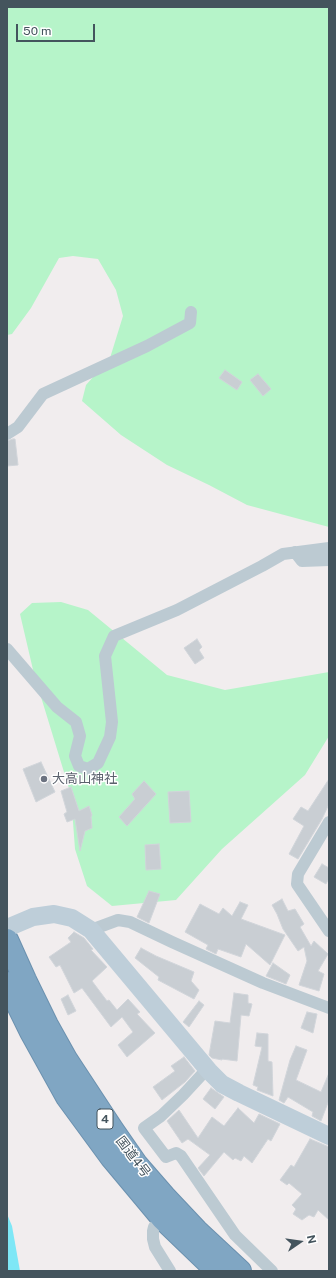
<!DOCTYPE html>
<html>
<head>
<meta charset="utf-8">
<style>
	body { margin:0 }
	#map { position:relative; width:336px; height:1278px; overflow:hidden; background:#f1edee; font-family:"Public Sans",sans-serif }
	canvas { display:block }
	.frame { position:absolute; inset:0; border:8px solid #44545d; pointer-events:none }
	.north { position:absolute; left:280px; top:1222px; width:40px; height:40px; -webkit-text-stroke:3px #fff; paint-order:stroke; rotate:77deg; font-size:11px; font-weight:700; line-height:16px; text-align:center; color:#44545d }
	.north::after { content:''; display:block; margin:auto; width:14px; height:18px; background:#44545d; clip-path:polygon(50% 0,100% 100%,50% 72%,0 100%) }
	.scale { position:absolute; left:16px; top:24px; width:79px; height:18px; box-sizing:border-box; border:2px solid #44545d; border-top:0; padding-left:5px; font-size:12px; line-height:14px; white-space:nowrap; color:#44545d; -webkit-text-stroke:3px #fff; paint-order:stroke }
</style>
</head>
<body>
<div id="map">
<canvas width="336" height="1278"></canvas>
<div class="frame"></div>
<div class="north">N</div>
<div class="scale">50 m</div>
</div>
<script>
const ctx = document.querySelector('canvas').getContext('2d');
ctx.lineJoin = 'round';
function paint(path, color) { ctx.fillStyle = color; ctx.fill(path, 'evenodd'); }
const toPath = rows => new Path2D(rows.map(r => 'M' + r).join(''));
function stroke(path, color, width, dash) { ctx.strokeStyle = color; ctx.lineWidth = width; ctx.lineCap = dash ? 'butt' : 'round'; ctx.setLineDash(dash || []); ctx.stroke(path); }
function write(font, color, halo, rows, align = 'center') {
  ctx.font = font + ' "Public Sans","Noto Sans JP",sans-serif'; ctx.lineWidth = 3; ctx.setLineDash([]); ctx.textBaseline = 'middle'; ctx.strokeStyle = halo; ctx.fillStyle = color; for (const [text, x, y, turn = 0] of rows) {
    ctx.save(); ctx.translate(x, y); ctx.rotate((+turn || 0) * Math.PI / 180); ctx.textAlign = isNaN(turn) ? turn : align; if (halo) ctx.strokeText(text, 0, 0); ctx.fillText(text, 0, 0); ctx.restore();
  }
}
paint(toPath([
	[7,7,329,7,329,527,247,505,209,485,167,465,121,435,82,401,86,385,110,358,123,316,116,290,98,259,73,256,59,258,31,308,12,334,7,335],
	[61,602,88,610,167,675,225,690,329,672,329,736,305,775,222,849,176,900,112,906,87,886,75,849,71,795,34,674,20,614,32,603]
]), '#b6f4c9');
paint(toPath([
	[7,1214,12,1226,20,1271,7,1271]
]), '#7ee7f6');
const building = toPath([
	[225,370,242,382,237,390,219,378,225,370],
	[258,374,271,389,263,396,250,380,258,374],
	[13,439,15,439,18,465,7,466,7,441,13,439],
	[197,639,202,647,199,650,204,658,195,664,184,648,197,639],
	[41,762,55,792,36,802,23,769,41,762],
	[329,779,329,804,322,819,298,859,289,854,304,826,293,819,301,807,308,811,329,779],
	[144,781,156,794,127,826,119,817,135,799,132,794,144,781],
	[71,787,79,811,89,806,92,815,91,817,92,828,85,831,80,851,75,819,67,822,64,814,67,812,61,791,71,787],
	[189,791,191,822,170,823,168,792,189,791],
	[159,844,161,869,146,870,145,845,159,844],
	[322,864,329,868,329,878,326,884,314,877,322,864],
	[149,891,160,894,149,923,137,917,149,891],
	[282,899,288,911,295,909,304,924,300,927,311,946,314,941,328,954,318,971,324,974,319,991,299,985,307,961,304,947,298,951,283,929,277,914,272,905,282,899],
	[240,902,248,905,241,919,285,935,270,965,246,944,241,957,218,949,216,954,206,949,208,945,185,932,200,904,219,914,223,908,232,916,240,902],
	[74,932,84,938,93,949,91,950,107,967,92,981,107,1001,109,1000,117,1010,128,999,140,1012,137,1014,155,1033,127,1057,118,1045,133,1032,122,1017,111,1027,82,988,74,993,60,965,56,967,49,957,71,942,68,938,74,932],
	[141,948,156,956,194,972,191,981,199,990,194,999,158,980,159,977,135,958,141,948],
	[273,963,290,975,286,984,266,976,273,963],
	[234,993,248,995,248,1003,252,1004,249,1016,241,1015,237,1061,222,1059,222,1060,212,1058,209,1055,215,1021,230,1023,234,993],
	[68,995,76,1011,68,1015,61,999,68,995],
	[199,1001,204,1005,189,1027,183,1022,199,1001],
	[307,1012,317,1014,313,1033,301,1028,307,1012],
	[257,1033,268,1034,268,1061,272,1062,273,1096,257,1090,258,1087,253,1085,262,1047,255,1046,257,1033],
	[296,1046,307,1050,296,1080,321,1092,329,1073,329,1100,321,1121,312,1116,313,1112,288,1097,284,1103,279,1100,290,1060,296,1046],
	[184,1057,195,1071,185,1082,162,1100,153,1087,175,1071,171,1066,184,1057],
	[211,1088,224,1097,215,1109,203,1099,211,1088],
	[238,1108,254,1123,259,1114,280,1124,271,1141,268,1139,252,1163,244,1156,241,1161,235,1158,233,1160,224,1152,204,1176,198,1168,210,1155,188,1139,182,1143,167,1121,179,1110,198,1138,212,1117,224,1126,238,1108],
	[310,1139,329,1147,329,1220,318,1210,314,1217,309,1215,302,1220,293,1214,296,1209,292,1205,302,1194,289,1183,287,1185,280,1180,291,1165,294,1167,310,1139]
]);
paint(building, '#c9ced3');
stroke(building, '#d1d5da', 1);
const highway = toPath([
	[7,940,25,980,47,1025,66,1059,112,1129,137,1165,164,1196,197,1231,240,1271],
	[7,983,31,1032,67,1097,111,1157,162,1218,217,1271]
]);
stroke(highway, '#6b91af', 24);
stroke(toPath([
	[7,434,18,427,43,394,147,346,190,323,191,312],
	[295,552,302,561,329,560],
	[7,649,57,707,76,722,80,736,75,756,79,766,88,769,98,763,110,737,112,722,105,656,114,636,177,610,262,566,283,554,329,548],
	[329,822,298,874,297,884,329,931],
	[91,930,118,920,130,922,172,942,263,983,329,1008],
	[207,1069,183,1095,161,1116,144,1128,166,1157,176,1153,181,1156,235,1235,272,1271],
	[162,1218,154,1227,153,1231,153,1239,155,1247,170,1271]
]), '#bccad2', 12);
stroke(toPath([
	[7,928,33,917,54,914,72,918,91,930,209,1071,222,1084,239,1093,329,1136]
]), '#beced9', 18);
stroke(highway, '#80a6c3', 22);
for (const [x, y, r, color] of [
	[44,779,4,"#6b7280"]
]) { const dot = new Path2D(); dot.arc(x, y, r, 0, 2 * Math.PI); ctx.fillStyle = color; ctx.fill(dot); stroke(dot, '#fff', 1.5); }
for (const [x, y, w] of [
	[105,1119,16]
]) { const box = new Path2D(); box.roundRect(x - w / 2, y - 10, w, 20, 3); ctx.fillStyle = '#fff'; ctx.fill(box); stroke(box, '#44545d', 1); }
write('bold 12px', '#44545d', null, [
	["4",105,1119]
]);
write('13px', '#5b616d', '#fff', [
	["大高山神社",52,779]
], 'left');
write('13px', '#44545d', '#fff', [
	["国道4号",133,1157,53]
]);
</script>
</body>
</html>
